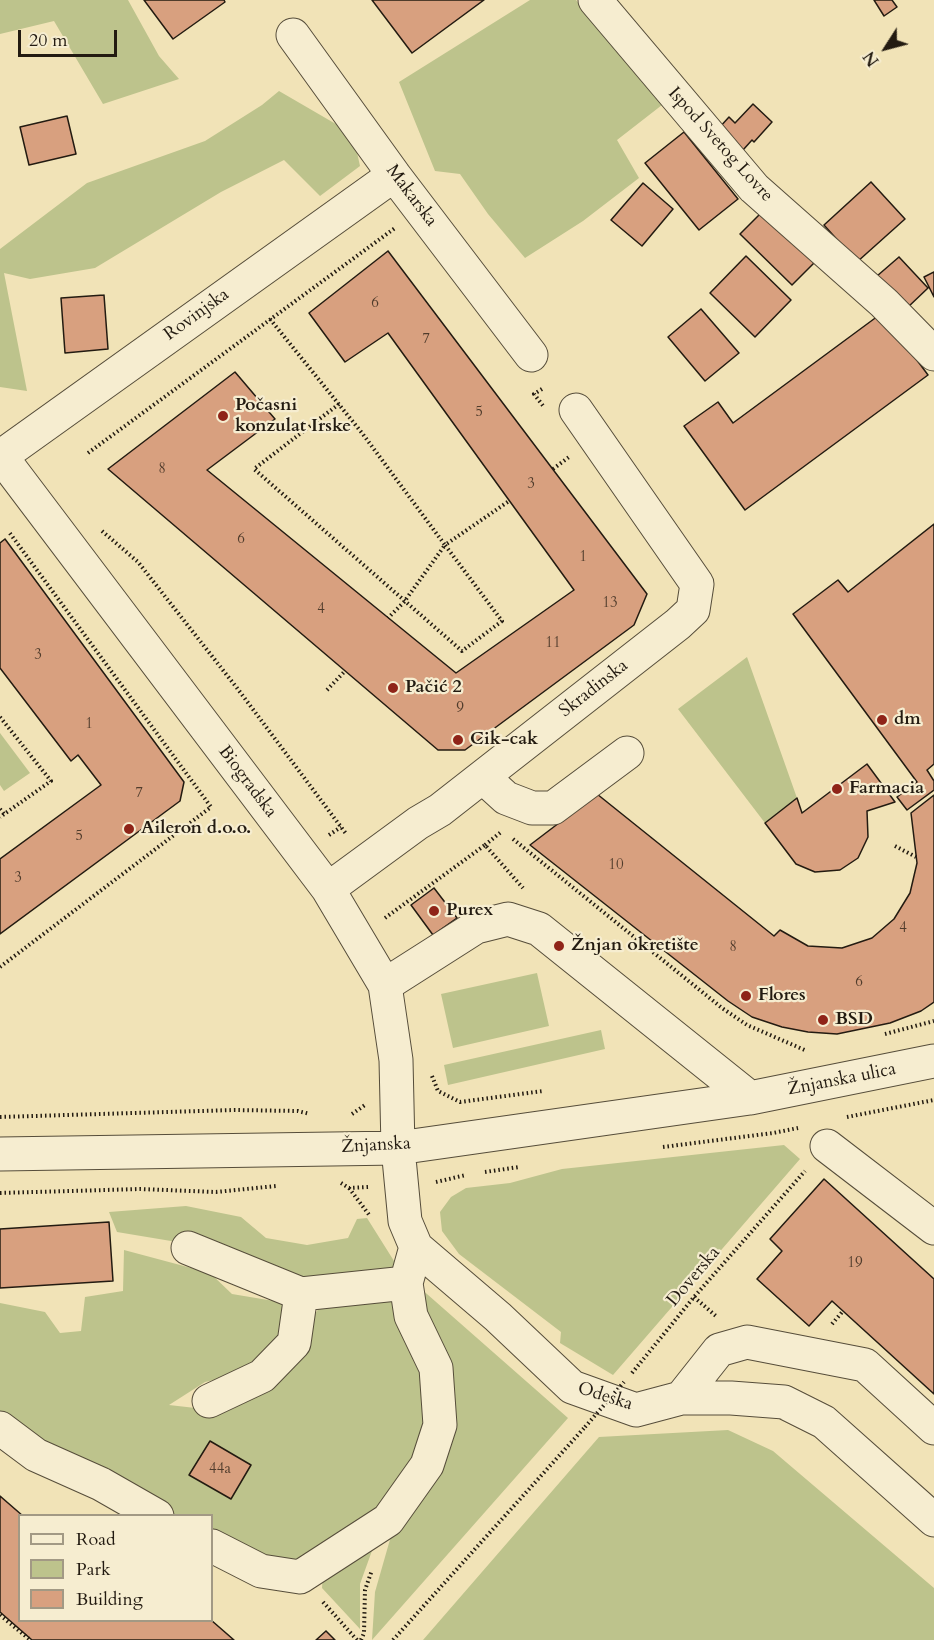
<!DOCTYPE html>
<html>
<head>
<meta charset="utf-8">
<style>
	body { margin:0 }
	#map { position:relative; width:934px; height:1640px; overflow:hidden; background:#f1e3b7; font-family:Cardo,serif }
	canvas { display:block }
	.legend { position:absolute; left:18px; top:1514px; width:195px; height:108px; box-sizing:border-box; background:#f6edd0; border:2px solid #a29984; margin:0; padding:8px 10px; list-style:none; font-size:18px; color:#231b11 }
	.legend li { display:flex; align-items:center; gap:12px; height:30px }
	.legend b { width:30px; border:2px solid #a29984 }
	.north { position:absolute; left:856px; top:18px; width:60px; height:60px; -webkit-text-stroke:4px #f6edd0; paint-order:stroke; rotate:234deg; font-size:16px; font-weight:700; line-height:24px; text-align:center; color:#231b11 }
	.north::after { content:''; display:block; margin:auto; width:21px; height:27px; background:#231b11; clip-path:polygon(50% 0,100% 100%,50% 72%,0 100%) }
	.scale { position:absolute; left:18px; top:30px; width:99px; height:27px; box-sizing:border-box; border:3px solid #231b11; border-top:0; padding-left:8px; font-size:18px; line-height:21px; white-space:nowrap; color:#231b11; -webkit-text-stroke:4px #f6edd0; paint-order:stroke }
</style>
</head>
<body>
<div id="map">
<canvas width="934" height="1640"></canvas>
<ul class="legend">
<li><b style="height:8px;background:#f6edd0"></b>Road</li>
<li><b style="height:16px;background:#bdc38c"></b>Park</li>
<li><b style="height:16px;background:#d8a07f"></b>Building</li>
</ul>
<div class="north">N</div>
<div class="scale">20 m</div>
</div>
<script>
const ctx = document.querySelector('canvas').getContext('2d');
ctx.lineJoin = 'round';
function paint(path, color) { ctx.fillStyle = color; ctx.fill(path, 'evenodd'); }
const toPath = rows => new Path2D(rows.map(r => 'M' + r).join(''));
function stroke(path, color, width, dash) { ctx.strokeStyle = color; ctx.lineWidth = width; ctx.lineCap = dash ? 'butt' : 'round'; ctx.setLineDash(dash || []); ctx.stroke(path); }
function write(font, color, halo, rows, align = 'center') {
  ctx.font = font + ' Cardo,serif'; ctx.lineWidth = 4.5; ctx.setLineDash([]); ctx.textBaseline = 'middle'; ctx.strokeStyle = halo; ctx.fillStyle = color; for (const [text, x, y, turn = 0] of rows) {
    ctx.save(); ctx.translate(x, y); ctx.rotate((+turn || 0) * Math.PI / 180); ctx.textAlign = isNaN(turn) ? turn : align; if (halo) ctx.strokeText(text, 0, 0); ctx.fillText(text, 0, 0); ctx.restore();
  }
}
paint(toPath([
	[0,0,128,0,159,56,179,79,103,104,54,21,0,34],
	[530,0,576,0,662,105,617,140,639,178,583,221,525,258,488,214,460,174,435,171,399,82],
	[279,91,353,134,360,166,320,196,284,160,221,192,95,268,30,279,4,273,27,391,0,387,0,249,87,183,205,141,262,105],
	[747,657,797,798,765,823,678,709],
	[0,733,30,773,4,791,0,785],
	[537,973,549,1026,453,1048,441,994],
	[601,1030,605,1049,448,1085,444,1065],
	[784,1145,800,1159,613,1375,560,1343,561,1332,459,1254,442,1231,440,1212,451,1197,466,1188,510,1183,562,1169],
	[186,1206,241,1217,266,1238,307,1245,348,1238,357,1219,367,1218,394,1261,394,1267,382,1274,302,1287,183,1243,117,1232,109,1212],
	[124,1250,210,1273,232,1294,292,1304,286,1343,259,1370,205,1382,169,1405,213,1410,258,1387,288,1370,309,1325,321,1304,392,1294,418,1351,426,1410,419,1458,384,1515,299,1571,261,1565,212,1539,212,1516,169,1515,111,1484,43,1452,0,1422,0,1303,45,1312,60,1333,81,1331,85,1297,123,1291],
	[419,1287,568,1418,372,1640,375,1592,393,1529,448,1433,453,1377,420,1310],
	[728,1430,773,1451,934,1588,934,1640,423,1640,599,1437],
	[378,1534,360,1584,360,1629,322,1588,323,1574]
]), '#bdc38c');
const building = toPath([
	[144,0,224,0,225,2,173,39,144,0],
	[372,0,484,0,412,53,372,0],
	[874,0,892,0,897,7,884,16,874,0],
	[753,104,772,122,754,142,752,140,743,150,719,128,729,117,735,123,753,104],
	[67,116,76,154,29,165,20,127,67,116],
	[684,132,738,199,699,230,645,163,684,132],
	[871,182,905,219,857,262,824,225,871,182],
	[643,183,673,209,642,246,611,220,643,183],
	[766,208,817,260,792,285,740,234,766,208],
	[388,251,647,594,634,625,465,750,438,750,108,469,235,372,275,419,207,470,456,673,574,590,388,333,345,362,309,313,388,251],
	[746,256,791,300,755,337,710,293,746,256],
	[899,257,928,288,907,308,877,276,899,257],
	[934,272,934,297,924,277,934,272],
	[104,295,108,349,65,353,61,298,104,295],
	[701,309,739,353,705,381,668,337,701,309],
	[882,313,928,375,745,510,684,426,718,402,733,423,882,313],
	[934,524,934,764,927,770,934,781,934,790,907,810,897,797,917,782,793,614,838,580,848,592,934,524],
	[5,539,184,782,180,801,0,934,0,859,101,785,78,755,71,761,0,668,0,543,5,539],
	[867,764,895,802,867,811,868,837,858,858,840,870,815,872,796,864,765,823,797,798,802,813,867,764],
	[597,794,774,936,780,930,808,946,842,948,872,938,894,919,910,893,917,863,911,813,934,795,934,1002,921,1011,890,1023,837,1034,808,1032,782,1027,752,1017,728,1001,530,845,597,794],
	[434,888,457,918,433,935,411,905,434,888],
	[824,1179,934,1279,934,1394,832,1301,809,1326,757,1279,782,1251,770,1239,824,1179],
	[109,1222,113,1281,0,1288,0,1229,109,1222],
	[210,1441,251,1465,231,1499,189,1475,210,1441],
	[0,1496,23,1516,20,1516,20,1620,211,1620,234,1640,32,1640,0,1612,0,1496],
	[326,1631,335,1640,316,1640,326,1631]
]);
paint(building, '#d8a07f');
stroke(building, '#231b11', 1.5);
const minor = toPath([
	[595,0,754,188,884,303,934,354],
	[293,35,394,175,531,355],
	[0,455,328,889,385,985,396,1060,398,1148,405,1221,416,1247,498,1317,572,1387,636,1410,681,1398,719,1350,747,1342,865,1365,934,1428],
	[0,457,394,175],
	[483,777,506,798,532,808,553,808,627,753],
	[328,889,418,823,440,810,678,624,693,610,697,584,576,410],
	[385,985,476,927,508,919,539,929,750,1098],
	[827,1146,934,1228],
	[0,1154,398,1148,750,1098,934,1061],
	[188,1248,301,1294,406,1283],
	[681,1398,731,1398,784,1402,824,1422,934,1520],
	[209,1401,262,1376,294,1343,301,1294],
	[0,1428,36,1455,101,1484,157,1516],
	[212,1546,261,1571,300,1577,388,1520,427,1465,440,1425,436,1368,411,1316,406,1283,416,1247]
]);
stroke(minor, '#564d3a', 35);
stroke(toPath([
	[270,319,362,433,445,545,404,602,388,618],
	[542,389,534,394,544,407],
	[339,404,254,469,462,651,502,621,445,545,509,501],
	[88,453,395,228],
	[553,469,569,457],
	[102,531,138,562,237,688,347,835],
	[327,690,345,671],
	[0,717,51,781,0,817],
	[0,809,4,814],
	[329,835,341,827],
	[513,839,722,1008,747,1025,807,1051],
	[485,845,501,832],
	[895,846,916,857],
	[385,918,485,845,523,888],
	[0,967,211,807,9,532],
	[885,1034,934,1021],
	[432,1076,438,1091,460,1102,543,1091],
	[352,1114,365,1105],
	[0,1117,234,1110,298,1111,310,1114],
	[847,1117,934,1100],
	[663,1147,773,1133,798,1128],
	[485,1172,519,1167],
	[436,1182,466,1175],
	[341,1183,349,1188,368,1187],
	[349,1188,370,1216],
	[0,1193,140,1189,216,1192,276,1186],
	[694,1297,716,1316],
	[832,1324,843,1311],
	[632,1373,694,1297,805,1171],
	[323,1602,357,1640],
	[0,1615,29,1639],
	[361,1640,364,1633,365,1590,372,1570],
	[393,1640,585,1427]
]), '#231b11', 4, [1.5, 3]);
stroke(minor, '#f6edd0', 33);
stroke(toPath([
	[585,1427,624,1382]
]), '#231b11', 4, [1.5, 3]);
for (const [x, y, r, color] of [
	[223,416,6,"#8f2418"],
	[393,688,6,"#8f2418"],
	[882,720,6,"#8f2418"],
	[458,740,6,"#8f2418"],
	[837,789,6,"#8f2418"],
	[129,829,6,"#8f2418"],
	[434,911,6,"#8f2418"],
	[559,946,6,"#8f2418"],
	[746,996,6,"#8f2418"],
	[823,1020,6,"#8f2418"]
]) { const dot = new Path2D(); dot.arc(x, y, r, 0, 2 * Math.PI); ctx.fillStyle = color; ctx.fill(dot); stroke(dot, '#f6edd0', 2); }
write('15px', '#503c2c', null, [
	["6",375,304],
	["7",426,340],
	["5",479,413],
	["8",162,470],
	["3",531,485],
	["6",241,540],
	["1",583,558],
	["13",610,604],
	["4",321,610],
	["11",553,644],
	["3",38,656],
	["9",460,709],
	["1",89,725],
	["7",139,794],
	["5",79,837],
	["10",616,866],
	["3",18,879],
	["4",903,929],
	["8",733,948],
	["6",859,983],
	["19",855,1264],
	["44a",220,1470]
]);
write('18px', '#231b11', '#f6edd0', [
	["Ispod Svetog Lovre",720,145,48],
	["Makarska",411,196,53],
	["Rovinjska",197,315,-36],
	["Skradinska",594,689,-38],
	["Biogradska",247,782,53],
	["Žnjanska ulica",842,1080,-11],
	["Žnjanska",376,1146,-3],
	["Doverska",694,1277,-50],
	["Odeska",605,1397,18]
]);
write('bold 18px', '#231b11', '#f6edd0', [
	["Počasni",235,406],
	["konzulat Irske",235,427],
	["Pačić 2",405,688],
	["dm",894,720],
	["Cik-cak",470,740],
	["Farmacia",849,789],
	["Aileron d.o.o.",141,829],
	["Purex",446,911],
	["Žnjan okretište",571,946],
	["Flores",758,996],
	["BSD",835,1020]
], 'left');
</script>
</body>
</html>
